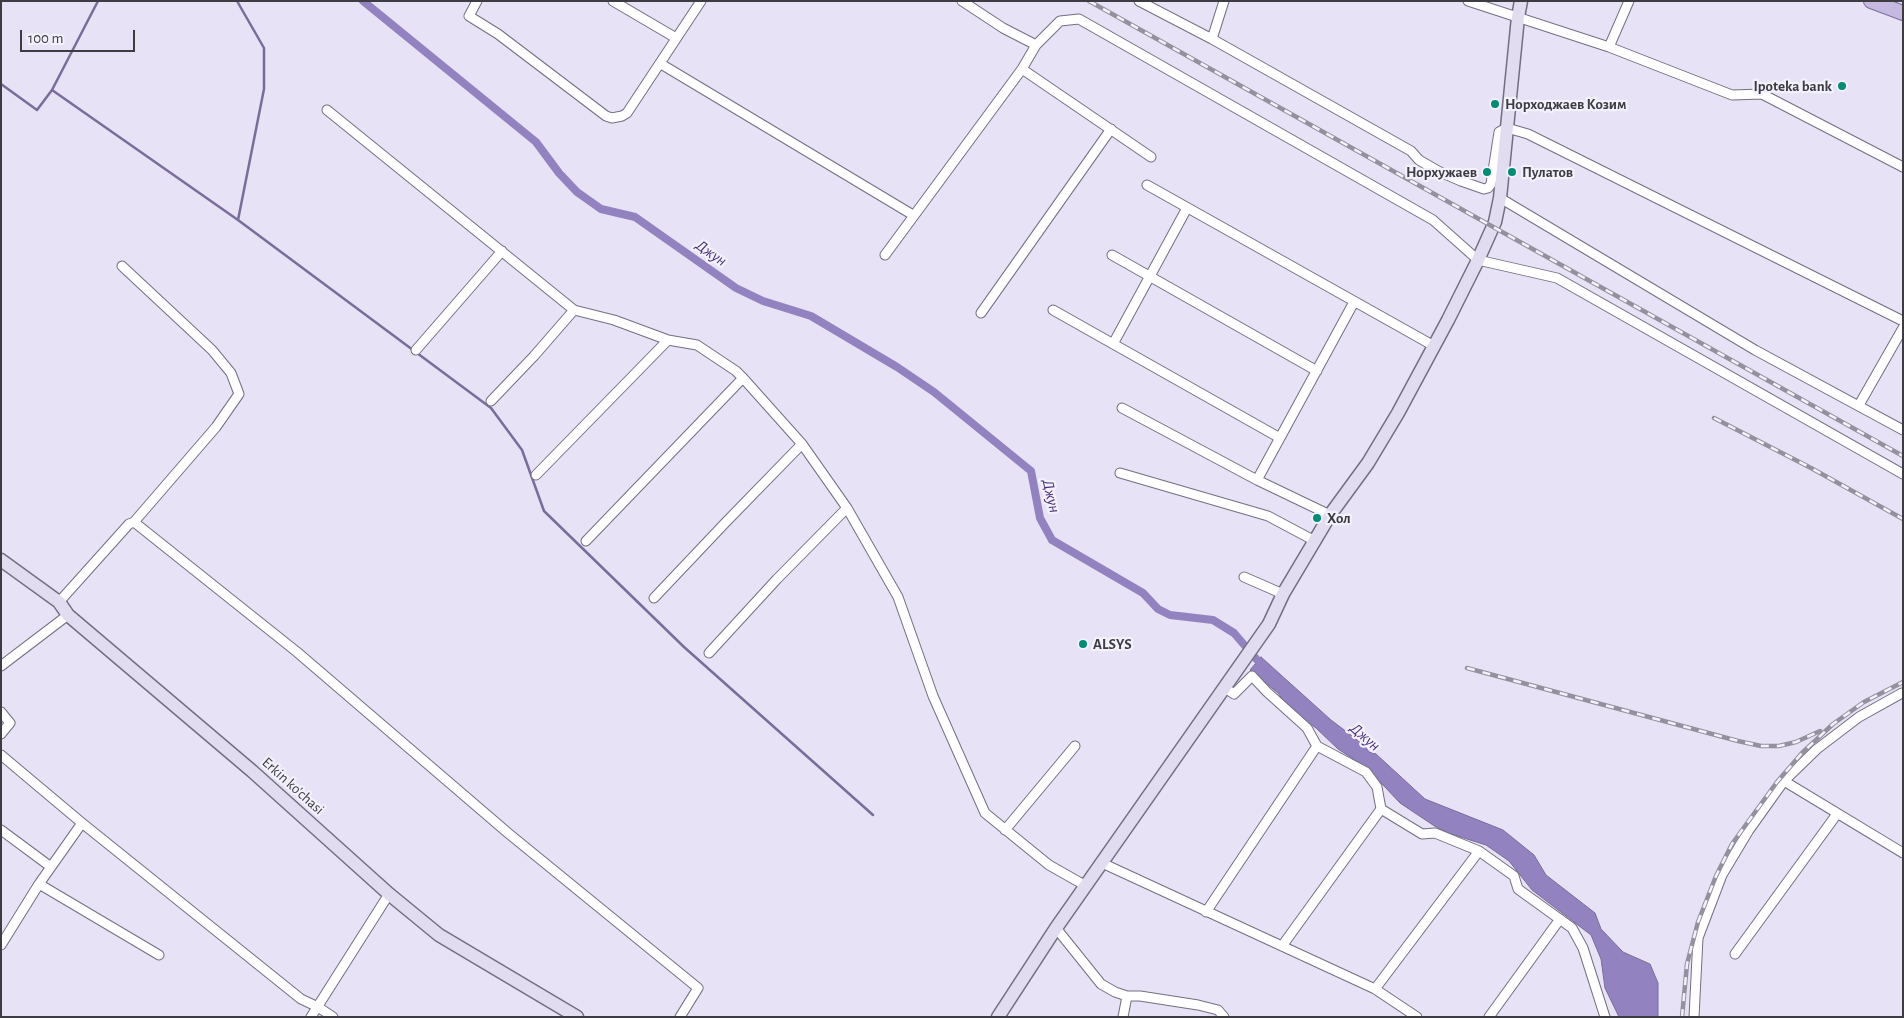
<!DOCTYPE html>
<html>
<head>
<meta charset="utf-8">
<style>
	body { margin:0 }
	#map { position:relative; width:1904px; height:1018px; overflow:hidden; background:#e7e2f5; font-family:"Alegreya Sans",sans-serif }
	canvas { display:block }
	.frame { position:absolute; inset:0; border:2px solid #3e3c43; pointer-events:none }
	.scale { position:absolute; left:20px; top:30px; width:115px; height:22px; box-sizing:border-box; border:2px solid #3e3c43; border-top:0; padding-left:6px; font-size:15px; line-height:18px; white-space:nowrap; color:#3e3c43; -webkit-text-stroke:4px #f3f1fc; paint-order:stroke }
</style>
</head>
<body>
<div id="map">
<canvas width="1904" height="1018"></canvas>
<div class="frame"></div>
<div class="scale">100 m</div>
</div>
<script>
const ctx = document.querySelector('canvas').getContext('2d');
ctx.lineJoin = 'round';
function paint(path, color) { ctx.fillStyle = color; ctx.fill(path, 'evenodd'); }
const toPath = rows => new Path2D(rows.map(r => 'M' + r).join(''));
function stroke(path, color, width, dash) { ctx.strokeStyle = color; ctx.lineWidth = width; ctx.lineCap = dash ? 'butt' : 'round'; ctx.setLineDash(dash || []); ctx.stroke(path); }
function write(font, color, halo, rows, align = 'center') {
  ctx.font = font + ' "Alegreya Sans",sans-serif'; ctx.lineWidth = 4.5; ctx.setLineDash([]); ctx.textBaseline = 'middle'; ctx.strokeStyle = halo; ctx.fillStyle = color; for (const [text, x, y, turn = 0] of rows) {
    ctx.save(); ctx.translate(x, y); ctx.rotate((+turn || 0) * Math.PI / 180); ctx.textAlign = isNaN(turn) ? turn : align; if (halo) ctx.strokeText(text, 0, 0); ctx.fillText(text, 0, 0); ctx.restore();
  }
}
const water = toPath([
	[1261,657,1331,720,1364,745,1369,752,1376,754,1425,799,1503,830,1534,855,1546,875,1595,913,1601,929,1623,952,1650,964,1658,983,1658,1017,1619,1017,1605,988,1601,959,1591,935,1532,890,1509,861,1486,845,1451,834,1436,827,1400,803,1367,768,1338,749,1316,728,1291,711,1278,693,1250,670,1261,657]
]);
paint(water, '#9282bf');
stroke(water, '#796d9a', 1);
stroke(toPath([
	[237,1,264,48,264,89,238,220],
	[1,84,37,110,52,90,98,1],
	[52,90,238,220,491,408,522,450,544,511,684,647,873,815]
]), '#796d9a', 2.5);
stroke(toPath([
	[363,1,536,142,559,173,577,192,601,209,635,217,736,288,763,301,811,316,897,367,934,392,1031,471,1040,518,1052,540,1143,593,1158,609,1170,615,1213,620,1234,633,1264,668]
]), '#9282bf', 8);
const minor = toPath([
	[477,1,469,16,498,34,606,116,612,118,622,116,627,113,701,1],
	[613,1,676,38],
	[962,1,1003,28,1036,45],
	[1139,1,1212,39,1411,151,1419,160,1438,171,1461,181,1484,189,1488,188,1491,184,1499,132,1507,128,1528,134,1903,321],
	[1468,1,1609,47,1732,95,1762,94,1903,167],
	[1212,39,1224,1],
	[1609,47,1629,1],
	[661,64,913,215],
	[1022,69,1151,157],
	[327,110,574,310,614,320,668,340,697,345,736,371,743,378,802,444,847,508,898,597,933,696,985,813,1049,865,1086,886],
	[1147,185,1434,346],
	[1500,198,1755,350,1903,430],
	[885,255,1022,69,1036,45,1060,21,1079,19,1433,220,1478,260,1557,278,1903,474],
	[1112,255,1317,371],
	[1053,310,1280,438],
	[981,313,1111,129],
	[1113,344,1187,208],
	[416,350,502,251],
	[491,401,534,356,574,310],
	[1859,405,1903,328],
	[1122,408,1257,480,1330,515],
	[1120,473,1268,516,1315,541],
	[536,475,668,340],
	[1257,480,1354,302],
	[134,522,297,652,508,833,698,988,680,1017],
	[586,541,743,378],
	[1244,577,1283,594],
	[654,598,726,522,802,444],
	[59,602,129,524,134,522,216,427,239,394,231,373,212,350,122,266],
	[709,653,777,579,847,508],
	[1,666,68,615],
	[1225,688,1234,694,1252,676,1267,692,1307,728,1317,746,1366,772,1377,787,1381,809,1282,946],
	[1,712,10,723,1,734],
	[1,755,82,823,301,999,318,1007,333,1017],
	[1784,781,1903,853],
	[1381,809,1422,834,1435,833,1479,851,1514,876,1518,889,1572,928,1583,948,1605,1017],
	[1,830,51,867],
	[1005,830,1075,746],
	[1102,863,1375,989,1417,1017],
	[39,884,159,955],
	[1206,912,1317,746],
	[1056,928,1101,984,1115,992,1127,996,1140,996,1198,1005,1218,1010,1224,1017],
	[1,945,39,884,82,823],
	[1735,954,1837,814],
	[1375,989,1479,851],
	[311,1017,389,894],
	[1123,1017,1127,996],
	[1489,1017,1560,919],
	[1694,1017,1698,938,1722,875,1749,830,1784,781,1817,749,1859,717,1902,693]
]);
const secondary = toPath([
	[1,560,59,602,68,615,252,771,389,894,439,935,577,1017],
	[998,1017,1056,928,1269,624,1283,594,1330,515,1368,463,1398,413,1448,320,1478,260,1495,222,1500,198,1518,17,1521,1]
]);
const primary = toPath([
	[1871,1,1903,13]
]);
stroke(minor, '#736f80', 11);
stroke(secondary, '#736f80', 15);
stroke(primary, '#7c6f9d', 16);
stroke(minor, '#fff', 9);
stroke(secondary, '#e2dcf0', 12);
stroke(primary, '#c5b9e1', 14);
const rail = toPath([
	[1089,1,1903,456],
	[1714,418,1811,468,1903,519],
	[1467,668,1738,741,1761,746,1779,746,1796,742,1820,731],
	[1682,1017,1687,964,1698,922,1716,876,1732,844,1777,782,1802,753,1833,724,1864,702,1903,682]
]);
stroke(rail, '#94909d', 4.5);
stroke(rail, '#f3f1fc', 2.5, [8]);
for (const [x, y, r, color] of [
	[1842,86,5,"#028c74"],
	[1495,104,5,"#028c74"],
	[1487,172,5,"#028c74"],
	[1512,172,5,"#028c74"],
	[1317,518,5,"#028c74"],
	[1083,644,5,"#028c74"]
]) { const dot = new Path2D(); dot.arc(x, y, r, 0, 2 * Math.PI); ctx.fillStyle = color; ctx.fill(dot); stroke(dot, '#f3f1fc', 2); }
write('bold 15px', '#3e3c43', '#f3f1fc', [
	["Ipoteka bank",1832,86,"right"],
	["Норходжаев Козим",1505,104],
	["Норхужаев",1477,172,"right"],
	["Пулатов",1522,172],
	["Хол",1327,518],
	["ALSYS",1093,644]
], 'left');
write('15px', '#3e3c43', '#f3f1fc', [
	["Erkin ko'chasi",293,786,42]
]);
write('italic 16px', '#472d77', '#f3f1fc', [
	["Джун",711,253,35],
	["Джун",1051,496,77],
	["Джун",1365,737,41]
]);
</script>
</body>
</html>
